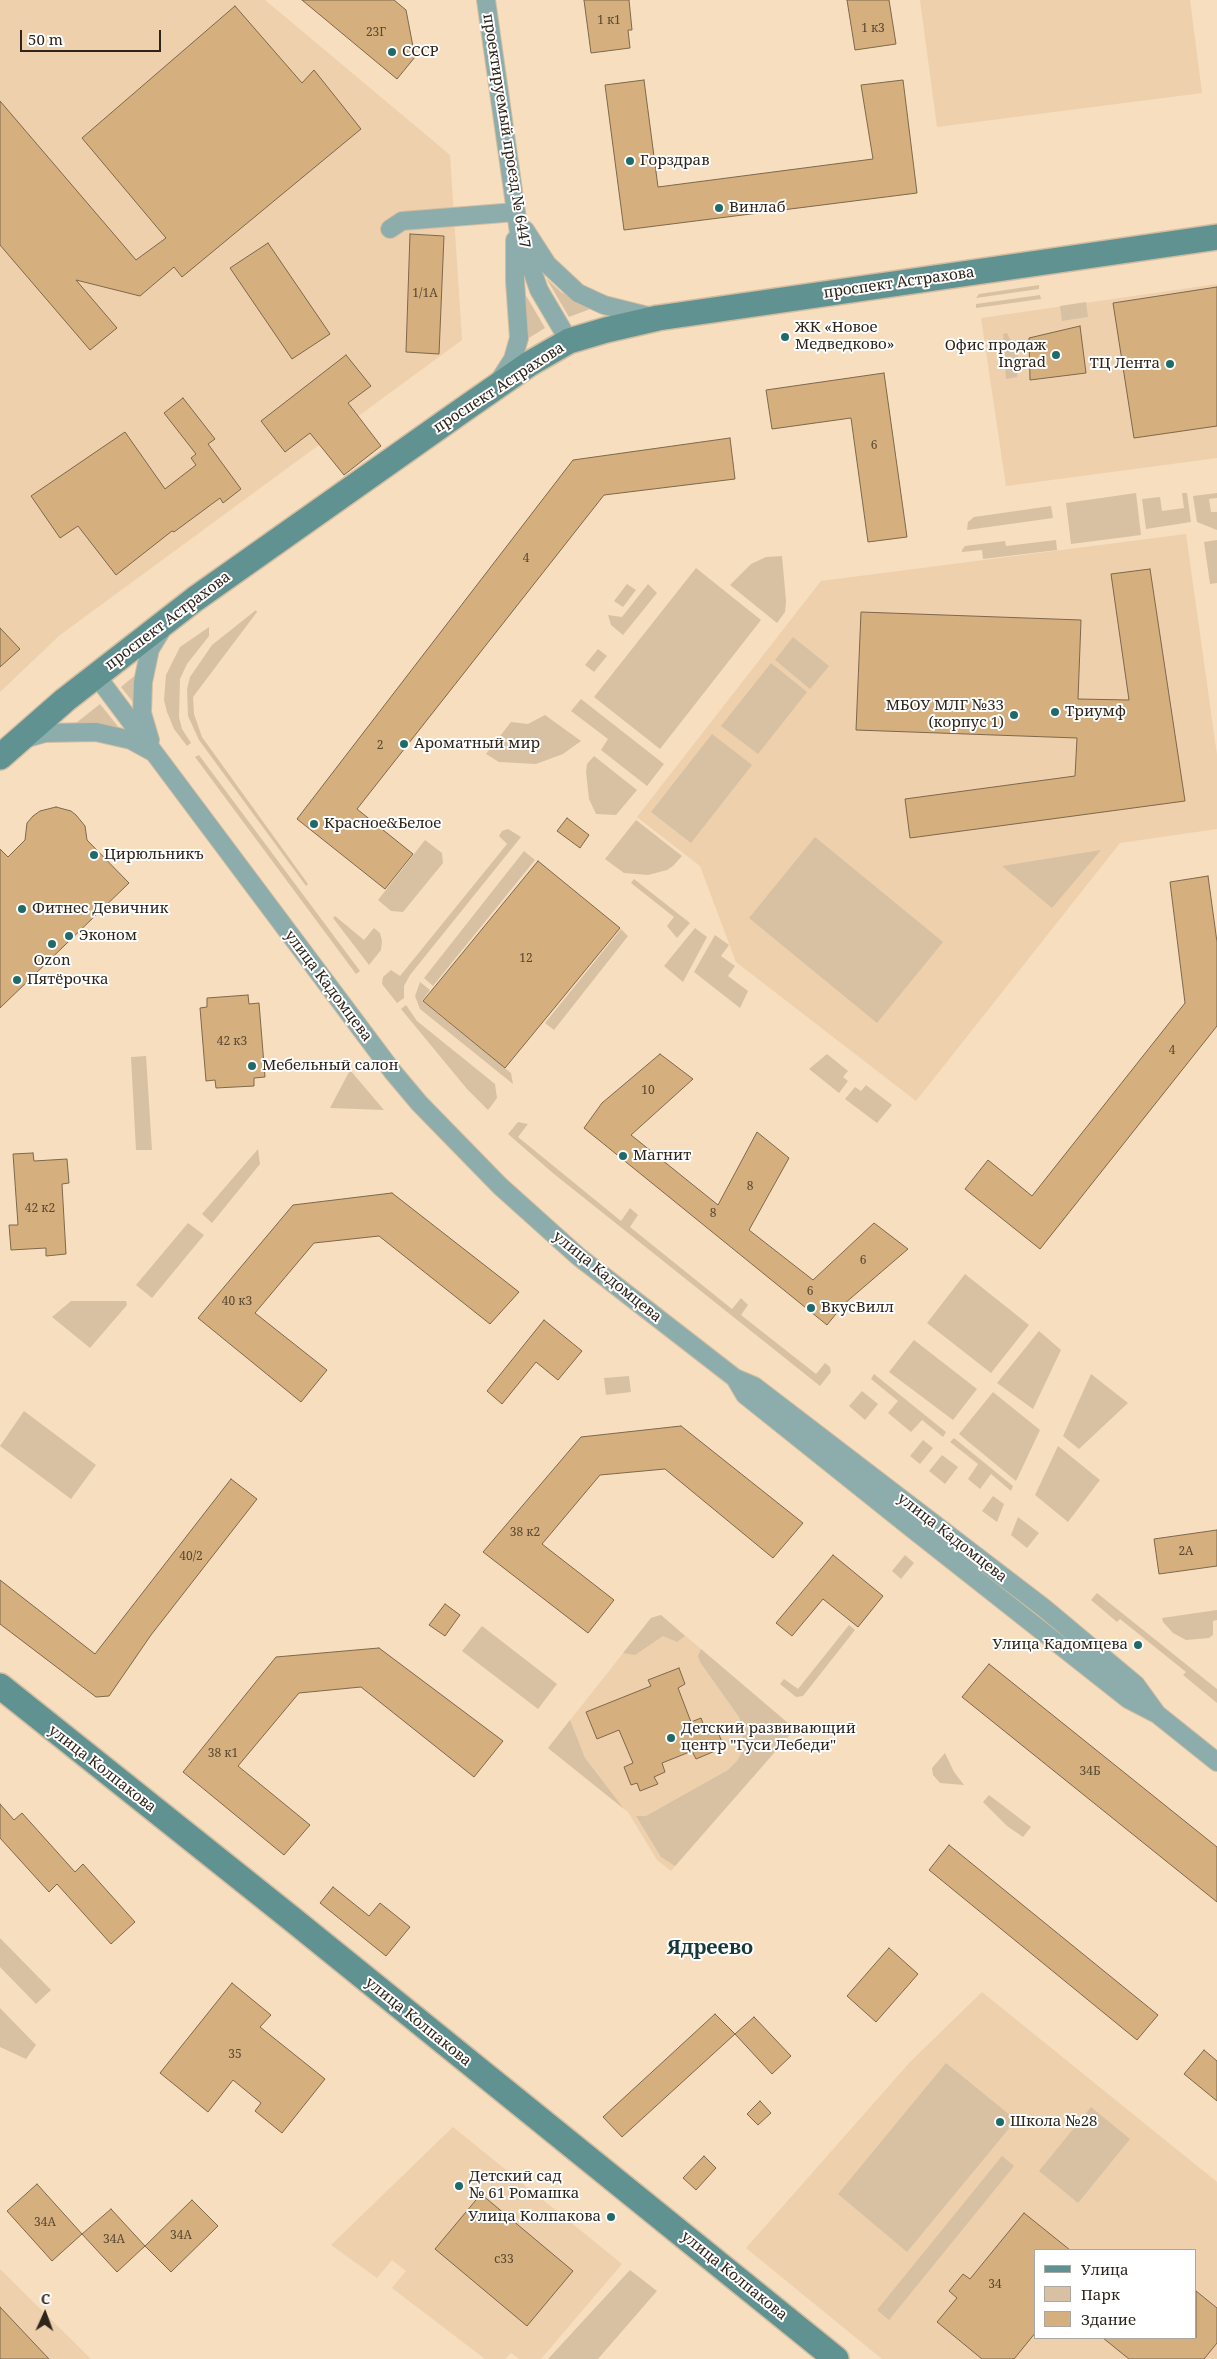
<!DOCTYPE html>
<html>
<head>
<meta charset="utf-8">
<style>
	body { margin:0 }
	#map { position:relative; width:1217px; height:2359px; overflow:hidden; background:#f6debe; font-family:"Noto Serif",serif }
	canvas { display:block }
	.legend { position:absolute; left:1034px; top:2249px; width:162px; height:90px; box-sizing:border-box; background:#fff; border:1px solid #aba7a3; margin:0; padding:6px 9px; list-style:none; font-size:15px; color:#2e2419 }
	.legend li { display:flex; align-items:center; gap:10px; height:25px }
	.legend b { width:25px; border:1px solid #aba7a3 }
	.north { position:absolute; left:20px; top:2289px; width:50px; height:50px; -webkit-text-stroke:4px #fff; paint-order:stroke; rotate:2deg; font-size:14px; font-weight:700; line-height:20px; text-align:center; color:#2e2419 }
	.north::after { content:''; display:block; margin:auto; width:18px; height:22px; background:#2e2419; clip-path:polygon(50% 0,100% 100%,50% 72%,0 100%) }
	.scale { position:absolute; left:20px; top:30px; width:141px; height:22px; box-sizing:border-box; border:2px solid #2e2419; border-top:0; padding-left:6px; font-size:15px; line-height:18px; white-space:nowrap; color:#2e2419; -webkit-text-stroke:4px #fff; paint-order:stroke }
</style>
</head>
<body>
<div id="map">
<canvas width="1217" height="2359"></canvas>
<ul class="legend">
<li><b style="height:6px;background:#609291"></b>Улица</li>
<li><b style="height:14px;background:#d8c1a3"></b>Парк</li>
<li><b style="height:14px;background:#d5af7d"></b>Здание</li>
</ul>
<div class="north">С</div>
<div class="scale">50 m</div>
</div>
<script>
const ctx = document.querySelector('canvas').getContext('2d');
ctx.lineJoin = 'round';
function paint(path, color) { ctx.fillStyle = color; ctx.fill(path, 'evenodd'); }
const toPath = rows => new Path2D(rows.map(r => 'M' + r).join(''));
function stroke(path, color, width, dash) { ctx.strokeStyle = color; ctx.lineWidth = width; ctx.lineCap = dash ? 'butt' : 'round'; ctx.setLineDash(dash || []); ctx.stroke(path); }
function write(font, color, halo, rows, align = 'center') {
  ctx.font = font + ' "Noto Serif",serif'; ctx.lineWidth = 4; ctx.setLineDash([]); ctx.textBaseline = 'middle'; ctx.strokeStyle = halo; ctx.fillStyle = color; for (const [text, x, y, turn = 0] of rows) {
    ctx.save(); ctx.translate(x, y); ctx.rotate((+turn || 0) * Math.PI / 180); ctx.textAlign = isNaN(turn) ? turn : align; if (halo) ctx.strokeText(text, 0, 0); ctx.fillText(text, 0, 0); ctx.restore();
  }
}
paint(toPath([
	[0,0,265,0,450,155,462,340,60,635,0,692],
	[920,0,1190,0,1202,93,937,127],
	[1217,284,1217,458,1006,486,981,318],
	[1186,534,1217,755,1217,829,1120,843,916,1101,736,962,700,866,637,817,821,581],
	[661,1615,795,1729,671,1871,657,1860,628,1812,548,1748,651,1618],
	[982,1992,1217,2182,1217,2359,882,2359,746,2248,910,2062],
	[1036,2250,1196,2250,1196,2338,1036,2338],
	[453,2127,622,2264,541,2359,519,2359,511,2353,505,2359,485,2359,392,2288,406,2271,392,2260,377,2278,331,2245],
	[0,2269,91,2359,0,2359]
]), '#eed0ac');
paint(toPath([
	[546,278,561,292,590,309,569,317],
	[520,285,545,328,524,341],
	[1039,285,1039,289,976,298,979,294],
	[1040,295,1041,299,976,308,976,304],
	[1086,302,1088,317,1062,321,1060,306],
	[1007,333,1018,354,1017,377,1006,379,1003,334],
	[1136,493,1141,535,1071,544,1066,503],
	[1182,493,1187,493,1191,522,1146,529,1142,499,1160,497,1162,511,1184,508],
	[1217,493,1217,498,1209,499,1211,512,1217,512,1217,530,1197,522,1193,496],
	[1051,506,1053,518,967,530,968,522,974,517],
	[1056,540,1057,550,983,559,982,550,962,552,962,550,965,546,1005,541,1006,546],
	[1217,540,1217,583,1210,584,1204,542],
	[782,556,786,601,785,612,777,623,730,585,751,564,766,557],
	[696,568,761,620,660,749,594,697],
	[627,584,636,590,623,607,614,601],
	[648,584,657,593,623,635,611,625,608,615,622,617],
	[256,610,257,612,193,697,194,714,202,737,308,884,306,886,199,740,188,716,187,689,190,677,212,645],
	[209,627,209,636,187,664,180,679,179,717,182,729,191,743,187,746,174,729,167,712,164,700,166,675,180,647],
	[793,637,829,666,810,689,775,660],
	[598,649,607,656,594,672,585,665],
	[771,663,807,692,758,754,721,726],
	[139,672,140,711,121,687],
	[581,699,664,764,647,786,601,750,608,739,571,711],
	[100,704,124,734,71,727],
	[545,715,581,741,563,754,536,764,499,762,486,754,511,722,528,724],
	[712,734,752,765,691,843,651,812],
	[199,755,360,971,356,974,195,757],
	[594,756,637,790,616,815,596,814,589,799,586,772,587,764],
	[636,820,682,856,673,866,667,870,648,875,624,873,605,859],
	[508,829,521,837,410,975,404,986,404,998,397,1003,382,984,383,977,391,970,400,976,507,844,499,836,502,831],
	[815,837,943,942,877,1023,749,918],
	[425,840,442,853,443,863,403,912,391,911,378,900],
	[1101,850,1052,908,1002,866],
	[524,851,535,860,433,986,424,978],
	[634,879,690,923,677,938,667,926,674,917,631,883],
	[335,916,364,940,374,928,380,933,382,941,381,950,369,965,333,918],
	[695,928,707,937,683,982,664,966],
	[621,929,628,936,554,1030,545,1023],
	[715,935,729,945,721,956,735,966,728,976,748,991,740,1008,694,972],
	[420,982,430,990,422,1001,511,1073,513,1084,420,1009,415,996],
	[406,1005,417,1021,495,1084,497,1098,488,1110,467,1089,401,1009],
	[827,1054,848,1071,843,1077,848,1081,839,1093,809,1069],
	[146,1056,152,1150,136,1150,131,1057],
	[350,1070,384,1110,330,1108],
	[866,1085,892,1105,877,1123,845,1099,855,1087,861,1091],
	[518,1122,528,1124,518,1137,621,1221,630,1208,638,1215,630,1227,732,1309,741,1298,748,1305,741,1315,816,1374,825,1363,830,1367,831,1372,820,1386,554,1174,508,1134],
	[258,1149,260,1164,212,1223,202,1214],
	[188,1223,204,1235,152,1298,136,1285],
	[965,1274,1029,1325,991,1373,927,1323],
	[71,1301,126,1301,127,1305,90,1348,52,1317],
	[1039,1331,1061,1350,1033,1409,997,1383],
	[914,1340,977,1389,953,1420,889,1372],
	[874,1374,946,1432,943,1437,922,1420,911,1432,888,1413,898,1401,871,1379],
	[1091,1374,1128,1403,1079,1449,1063,1436],
	[629,1376,631,1392,606,1395,604,1378],
	[862,1391,878,1404,865,1420,849,1406],
	[993,1392,1040,1430,1016,1481,959,1434],
	[24,1411,96,1465,71,1499,0,1446],
	[954,1438,1013,1486,1011,1491,991,1474,980,1489,968,1479,978,1464,950,1442],
	[923,1440,933,1448,920,1464,910,1456],
	[1058,1446,1100,1480,1068,1522,1035,1495],
	[942,1455,958,1467,945,1484,929,1471],
	[993,1496,1004,1504,997,1522,982,1511],
	[1018,1517,1039,1533,1027,1548,1011,1535],
	[905,1555,914,1563,901,1579,892,1571],
	[1097,1593,1217,1689,1217,1703,1183,1675,1186,1672,1120,1619,1117,1622,1091,1600],
	[1217,1610,1217,1620,1213,1621,1213,1635,1209,1638,1186,1640,1173,1633,1163,1622,1162,1618],
	[661,1615,685,1636,677,1642,663,1636,635,1655,623,1653,651,1618],
	[849,1625,855,1630,803,1696,796,1697,780,1684,784,1679,798,1689],
	[482,1626,557,1684,538,1709,462,1651],
	[701,1649,795,1729,675,1866,661,1857,636,1816,646,1816,728,1770,737,1761,743,1750,743,1729,739,1717,700,1662,698,1656],
	[570,1720,585,1758,624,1809,548,1748],
	[945,1753,954,1772,964,1785,940,1783,933,1775,932,1768],
	[989,1795,1031,1827,1023,1837,1007,1826,983,1802],
	[0,1938,51,1990,36,2004,0,1967],
	[0,2008,36,2045,26,2059,0,2047],
	[946,2063,1016,2120,907,2252,838,2194],
	[1091,2107,1130,2139,1078,2203,1039,2171],
	[1002,2156,1014,2166,889,2320,877,2310],
	[630,2270,657,2291,598,2359,548,2359]
]), '#d8c1a3');
const building = toPath([
	[302,0,394,0,406,10,415,57,397,79,302,0],
	[584,0,629,0,632,30,628,30,630,48,591,53,584,0],
	[847,0,889,0,896,44,855,50,847,0],
	[235,6,302,83,314,70,361,129,182,277,174,267,140,296,76,280,117,328,90,350,0,245,0,101,136,260,166,238,82,138,235,6],
	[644,80,658,187,873,159,861,85,903,80,917,193,624,230,605,85,644,80],
	[410,234,444,236,439,354,406,352,410,234],
	[268,243,330,334,292,359,230,268,268,243],
	[1217,287,1217,426,1134,438,1113,303,1217,287],
	[1080,326,1086,373,1030,380,1029,338,1080,326],
	[346,355,371,386,348,403,381,446,344,475,310,433,285,452,261,421,346,355],
	[884,373,907,537,868,542,851,418,772,429,766,390,884,373],
	[183,398,215,439,208,444,241,489,223,503,220,498,174,532,172,531,116,575,78,526,60,538,31,496,125,432,165,489,196,465,191,458,196,454,164,413,183,398],
	[730,438,735,479,604,495,357,809,413,854,385,889,297,819,573,460,730,438],
	[1150,569,1185,801,910,838,905,799,1075,776,1077,738,856,730,861,612,1081,620,1078,699,1129,700,1111,574,1150,569],
	[0,628,20,649,0,667,0,628],
	[56,807,71,811,76,815,85,826,87,840,129,883,0,1008,0,849,8,857,25,840,27,823,33,816,40,811,56,807],
	[567,818,589,835,580,848,557,831,567,818],
	[538,861,620,928,505,1068,423,1001,538,861],
	[1208,876,1217,942,1217,1026,1040,1249,965,1189,988,1160,1032,1196,1185,1003,1170,882,1208,876],
	[248,995,249,1004,259,1003,265,1077,254,1078,254,1086,216,1088,215,1080,206,1081,200,1008,207,1007,207,998,248,995],
	[660,1054,693,1079,631,1135,718,1205,757,1132,789,1158,749,1230,813,1280,874,1223,908,1249,844,1304,827,1325,584,1128,602,1103,660,1054],
	[33,1153,34,1161,67,1159,69,1183,62,1184,66,1254,46,1256,46,1248,11,1250,9,1225,18,1225,13,1154,33,1153],
	[392,1193,519,1292,490,1324,379,1236,314,1243,255,1313,327,1370,301,1402,198,1318,293,1205,392,1193],
	[544,1320,582,1351,558,1380,536,1362,502,1404,487,1391,544,1320],
	[681,1426,803,1523,773,1558,665,1469,600,1475,542,1544,614,1600,588,1633,483,1552,581,1437,681,1426],
	[231,1479,257,1499,151,1635,109,1696,96,1697,0,1624,0,1580,95,1654,231,1479],
	[1217,1530,1217,1566,1159,1574,1154,1539,1217,1530],
	[833,1555,883,1596,858,1627,823,1599,792,1636,776,1623,833,1555],
	[445,1604,460,1615,445,1636,429,1625,445,1604],
	[379,1648,503,1741,474,1777,361,1687,299,1693,238,1766,310,1825,284,1855,183,1772,276,1657,379,1648],
	[989,1664,1217,1847,1217,1902,962,1697,989,1664],
	[679,1668,685,1684,678,1688,691,1722,701,1718,705,1729,715,1725,722,1742,713,1746,715,1751,696,1759,692,1751,662,1763,665,1772,654,1777,658,1784,640,1791,637,1783,631,1785,624,1767,633,1763,619,1730,597,1739,586,1712,651,1686,648,1680,679,1668],
	[0,1804,14,1820,22,1813,75,1872,83,1864,135,1922,111,1944,57,1884,49,1892,0,1838,0,1804],
	[949,1845,1158,2015,1137,2040,929,1870,949,1845],
	[333,1887,369,1916,380,1903,410,1927,386,1956,320,1903,333,1887],
	[889,1948,918,1974,876,2022,847,1996,889,1948],
	[232,1983,271,2015,260,2027,325,2079,282,2133,255,2111,261,2103,233,2080,208,2112,160,2073,232,1983],
	[715,2014,735,2034,622,2137,603,2117,715,2014],
	[754,2017,791,2056,772,2074,735,2034,754,2017],
	[1204,2050,1217,2061,1217,2101,1184,2074,1204,2050],
	[760,2101,771,2113,758,2125,747,2114,760,2101],
	[704,2156,716,2168,696,2190,683,2178,704,2156],
	[37,2184,82,2234,52,2261,7,2211,37,2184],
	[481,2194,573,2271,527,2326,435,2249,481,2194],
	[192,2200,218,2226,171,2272,145,2246,192,2200],
	[111,2209,145,2246,117,2272,82,2234,111,2209],
	[1024,2213,1070,2250,1036,2250,1036,2332,1014,2359,982,2359,937,2322,957,2298,949,2291,963,2274,970,2279,1024,2213],
	[1196,2291,1217,2308,1217,2343,1204,2359,1129,2359,1103,2338,1196,2338,1196,2291],
	[0,2307,49,2359,0,2359,0,2307]
]);
paint(building, '#d5af7d');
stroke(building, '#7e684c', 1);
const street = toPath([
	[486,0,519,233,539,290,569,341],
	[390,229,402,221,516,212],
	[525,230,547,264,578,293,604,305,652,317],
	[499,381,513,359,519,338,515,281,515,240],
	[96,675,393,1072,419,1103,500,1186,579,1257,735,1378,754,1386,1044,1608,1136,1685,1157,1714],
	[24,739,45,733,96,732,131,740,151,751],
	[150,740,142,713,143,682,150,649,161,631],
	[735,1378,745,1395,910,1527,1128,1699,1157,1714,1217,1762]
]);
const secondary = toPath([
	[0,757,65,700,195,599,460,412,529,364,569,341,606,330,658,318,1217,237],
	[0,1686,292,1919,836,2359]
]);
stroke(street, '#d2bda0', 20);
stroke(secondary, '#d2bda0', 28);
stroke(street, '#8cadac', 18);
stroke(secondary, '#609291', 25);
for (const [x, y, r, color] of [
	[392,52,5,"#1f6b6a"],
	[630,161,5,"#1f6b6a"],
	[719,208,5,"#1f6b6a"],
	[785,337,5,"#1f6b6a"],
	[1056,355,5,"#1f6b6a"],
	[1170,364,5,"#1f6b6a"],
	[1055,712,5,"#1f6b6a"],
	[1014,715,5,"#1f6b6a"],
	[404,744,5,"#1f6b6a"],
	[314,824,5,"#1f6b6a"],
	[94,855,5,"#1f6b6a"],
	[22,909,5,"#1f6b6a"],
	[69,936,5,"#1f6b6a"],
	[52,944,5,"#1f6b6a"],
	[17,980,5,"#1f6b6a"],
	[252,1066,5,"#1f6b6a"],
	[623,1156,5,"#1f6b6a"],
	[811,1308,5,"#1f6b6a"],
	[1138,1645,5,"#1f6b6a"],
	[671,1738,5,"#1f6b6a"],
	[1000,2122,5,"#1f6b6a"],
	[459,2186,5,"#1f6b6a"],
	[611,2217,5,"#1f6b6a"]
]) { const dot = new Path2D(); dot.arc(x, y, r, 0, 2 * Math.PI); ctx.fillStyle = color; ctx.fill(dot); stroke(dot, '#fff', 2); }
write('12px', '#584732', null, [
	["1 к1",609,21],
	["1 к3",873,29],
	["23Г",376,33],
	["1/1А",425,294],
	["6",874,446],
	["4",526,559],
	["2",380,746],
	["12",526,959],
	["42 к3",232,1042],
	["4",1172,1051],
	["10",648,1091],
	["8",750,1187],
	["42 к2",40,1209],
	["8",713,1214],
	["6",863,1261],
	["6",810,1292],
	["40 к3",237,1302],
	["38 к2",525,1533],
	["2А",1186,1552],
	["40/2",191,1557],
	["38 к1",223,1754],
	["34Б",1090,1772],
	["35",235,2055],
	["34А",45,2223],
	["34А",181,2236],
	["34А",114,2240],
	["с33",504,2260],
	["34",995,2285]
]);
write('15px', '#2e2419', '#fff', [
	["СССР",402,52],
	["Горздрав",640,161],
	["Винлаб",729,208],
	["ЖК «Новое",795,328],
	["Медведково»",795,345],
	["Офис продаж",1046,346,"right"],
	["Ingrad",1046,363,"right"],
	["ТЦ Лента",1160,364,"right"],
	["МБОУ МЛГ №33",1004,706,"right"],
	["(корпус 1)",1004,723,"right"],
	["Триумф",1065,712],
	["Ароматный мир",414,744],
	["Красное&Белое",324,824],
	["Цирюльникъ",104,855],
	["Фитнес Девичник",32,909],
	["Эконом",79,936],
	["Ozon",52,961,"center"],
	["Пятёрочка",27,980],
	["Мебельный салон",262,1066],
	["Магнит",633,1156],
	["ВкусВилл",821,1308],
	["Улица Кадомцева",1128,1645,"right"],
	["Детский развивающий",681,1729],
	["центр \"Гуси Лебеди\"",681,1746],
	["Школа №28",1010,2122],
	["Детский сад",469,2177],
	["№ 61 Ромашка",469,2194],
	["Улица Колпакова",601,2217,"right"]
], 'left');
write('15px', '#2e2419', '#fff', [
	["проектируемый проезд № 6447",506,131,81],
	["проспект Астрахова",899,283,-8],
	["проспект Астрахова",499,388,-33],
	["проспект Астрахова",168,621,-37],
	["улица Кадомцева",328,986,53],
	["улица Кадомцева",607,1277,39],
	["улица Кадомцева",952,1538,38],
	["улица Колпакова",102,1769,38],
	["улица Колпакова",418,2022,39],
	["улица Колпакова",734,2276,39]
]);
write('bold 20px', '#173939', '#fff', [
	["Ядреево",710,1948]
]);
</script>
</body>
</html>
